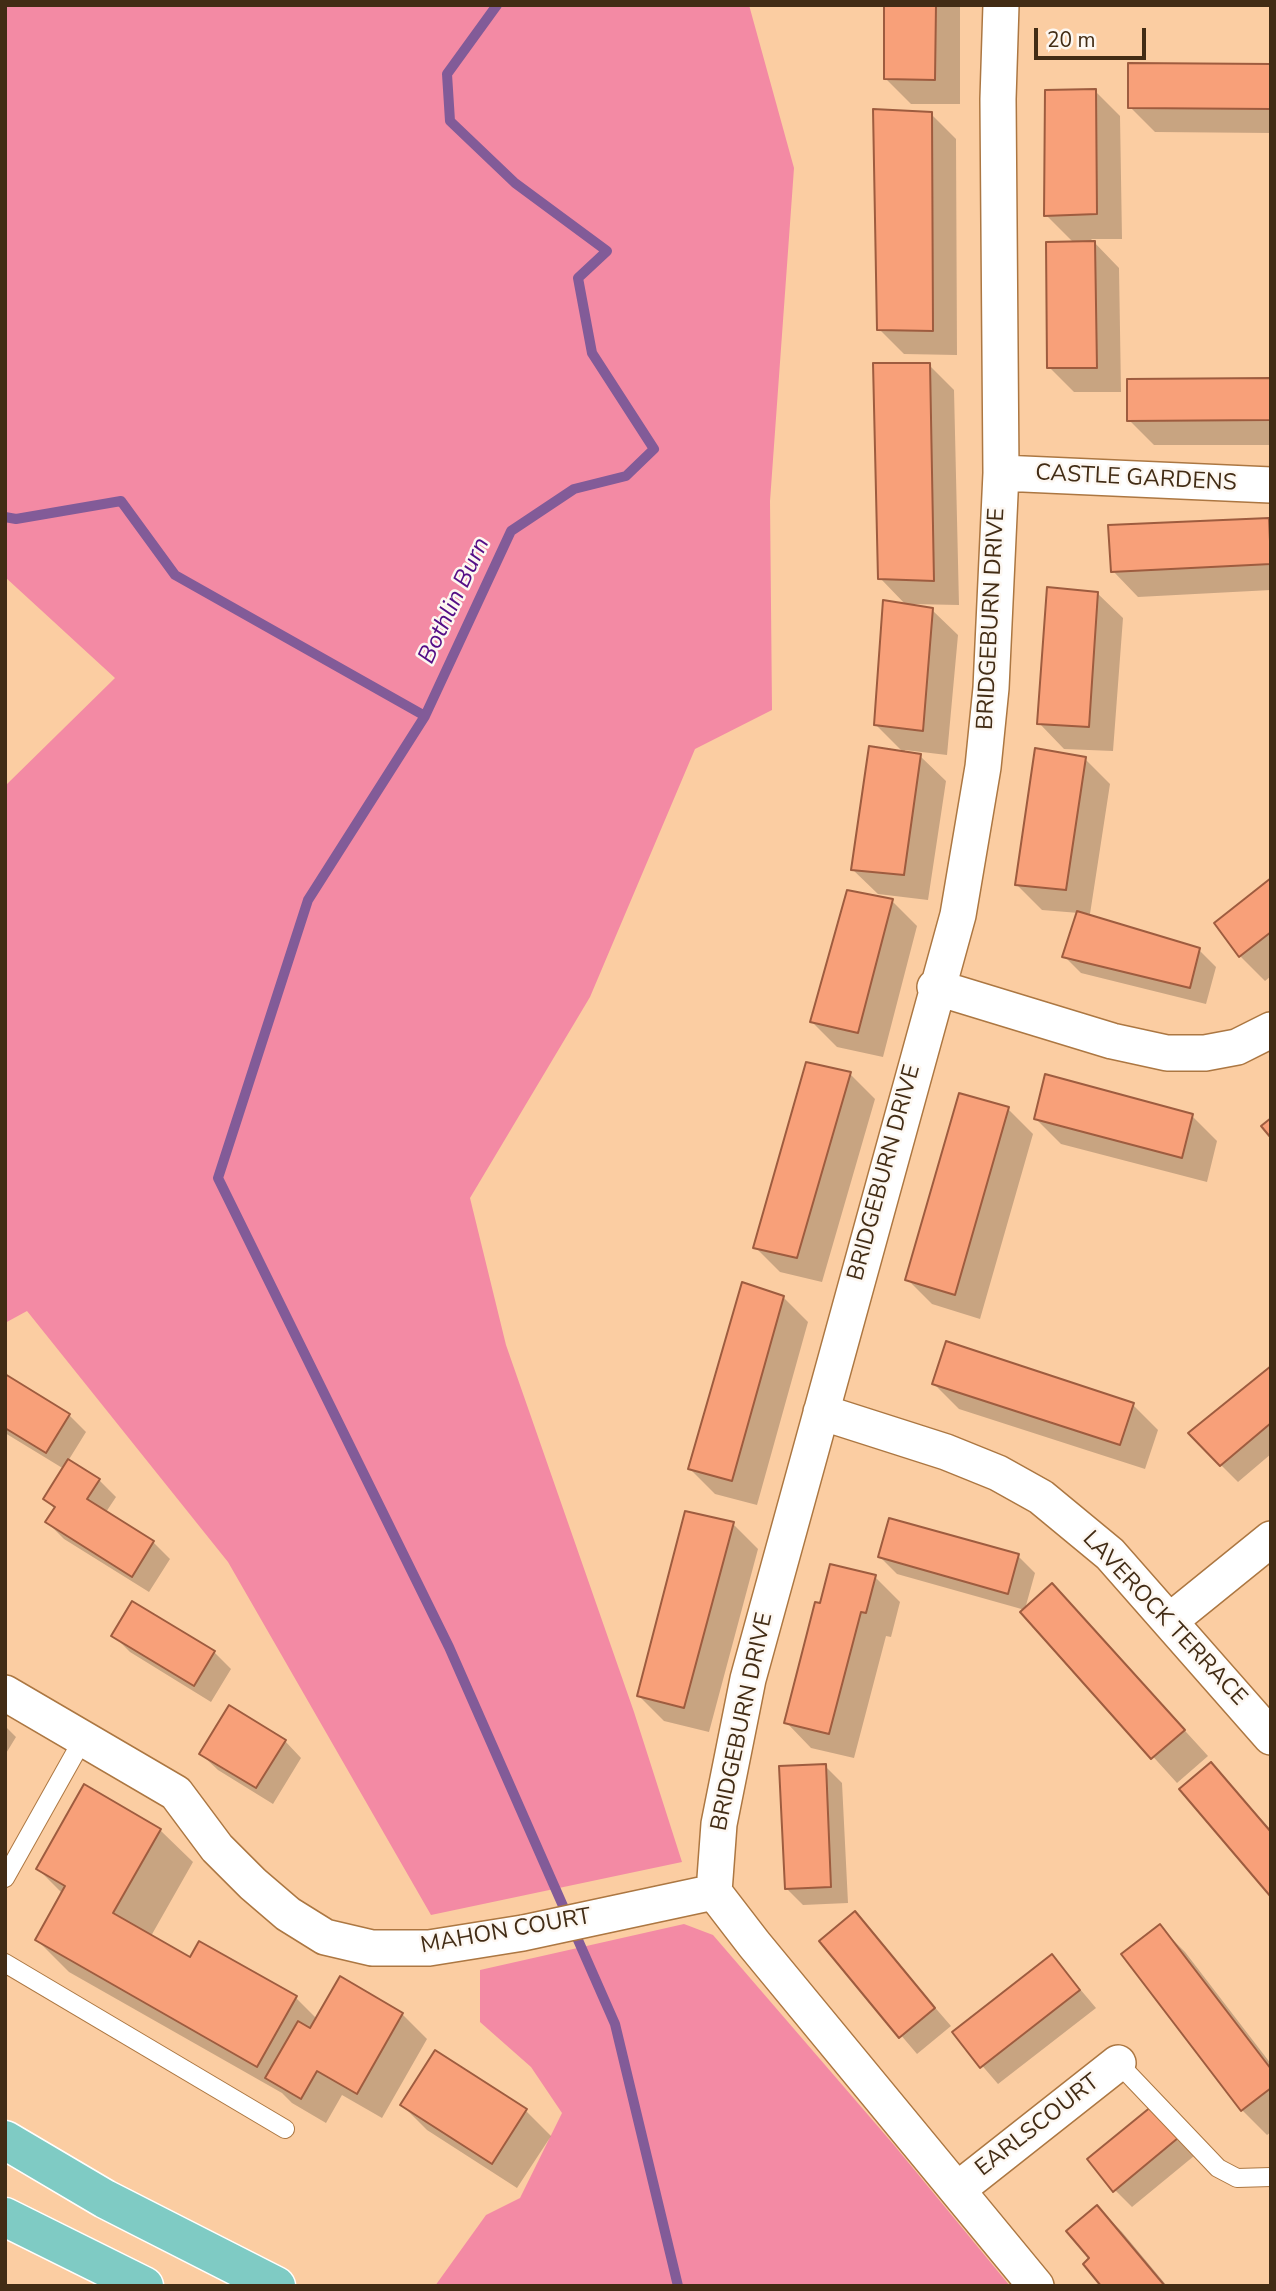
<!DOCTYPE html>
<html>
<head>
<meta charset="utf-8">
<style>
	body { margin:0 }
	#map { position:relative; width:1276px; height:2291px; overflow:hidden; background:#fbcda2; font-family:"Nunito Sans",sans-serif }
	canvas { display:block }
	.frame { position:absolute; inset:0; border:7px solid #422c15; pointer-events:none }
	.scale { position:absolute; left:1034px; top:28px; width:112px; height:32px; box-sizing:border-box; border:4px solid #422c15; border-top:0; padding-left:9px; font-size:21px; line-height:24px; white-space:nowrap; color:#422c15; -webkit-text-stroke:5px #fdf7f1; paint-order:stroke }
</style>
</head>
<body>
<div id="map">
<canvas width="1276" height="2291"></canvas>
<div class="frame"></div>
<div class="scale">20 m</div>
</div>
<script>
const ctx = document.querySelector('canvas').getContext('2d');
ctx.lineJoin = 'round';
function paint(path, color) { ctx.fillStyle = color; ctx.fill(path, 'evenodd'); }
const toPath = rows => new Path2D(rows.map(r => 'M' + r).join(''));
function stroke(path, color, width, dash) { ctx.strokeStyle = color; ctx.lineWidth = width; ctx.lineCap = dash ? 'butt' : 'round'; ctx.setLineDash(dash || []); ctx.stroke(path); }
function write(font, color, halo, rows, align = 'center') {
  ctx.font = font + ' "Nunito Sans",sans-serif'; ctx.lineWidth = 5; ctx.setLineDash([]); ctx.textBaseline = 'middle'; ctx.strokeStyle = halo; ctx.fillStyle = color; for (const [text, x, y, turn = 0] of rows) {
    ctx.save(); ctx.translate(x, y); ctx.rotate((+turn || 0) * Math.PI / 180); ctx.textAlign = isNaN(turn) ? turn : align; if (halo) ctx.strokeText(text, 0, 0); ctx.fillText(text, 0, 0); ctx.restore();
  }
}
paint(toPath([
	[5,5,749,5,794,168,770,501,772,710,695,749,590,997,470,1198,506,1345,634,1712,682,1862,431,1915,228,1562,27,1311,5,1323,5,786,115,678,5,577],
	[684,1924,713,1935,894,2145,1010,2286,435,2286,486,2215,520,2198,562,2113,531,2067,480,2022,480,1970]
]), '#f38aa4');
paint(toPath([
	[886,5,960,5,960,104,911,104,886,79],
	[1271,65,1271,133,1155,132,1130,107],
	[1095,91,1120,116,1122,239,1091,239,1119,268,1121,392,1074,392,1049,367,1074,243,1046,215],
	[931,114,956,139,957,355,904,354,879,329],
	[929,365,954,390,959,605,911,604,932,610,958,635,947,755,905,750,904,753,920,756,946,781,928,900,878,894,852,869,904,753,875,724,907,606,880,578],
	[1271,380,1271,445,1154,445,1129,420],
	[1268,520,1271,590,1138,597,1113,571],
	[1097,593,1123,618,1113,751,1064,749,1039,723],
	[1085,759,1110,784,1090,914,1083,913,1199,950,1216,967,1206,1004,1081,973,1064,956,1079,913,1042,910,1017,885],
	[1271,880,1271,976,1265,981,1240,956],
	[892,901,917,926,883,1057,837,1047,812,1022],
	[850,1074,875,1099,822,1282,780,1272,755,1247],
	[1008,1109,1033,1134,980,1319,932,1304,907,1279],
	[1192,1116,1217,1141,1207,1182,1061,1144,1036,1119],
	[783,1297,808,1322,757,1505,715,1494,690,1469],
	[1271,1368,1271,1454,1238,1482,1221,1465],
	[5,1376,69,1415,86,1432,68,1461,99,1480,116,1497,106,1512,153,1542,170,1559,149,1592,64,1539,47,1522,55,1509,45,1499,64,1469,5,1433],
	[934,1384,1133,1405,1158,1430,1145,1469,959,1409],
	[733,1524,758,1549,709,1732,664,1721,639,1696],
	[1018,1556,1035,1573,1025,1609,1052,1585,1208,1756,1177,1783,1022,1612,1025,1610,897,1574,880,1557],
	[875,1577,900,1602,891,1637,886,1636,854,1758,811,1748,786,1722,821,1605],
	[113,1635,214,1652,231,1669,211,1702,130,1652],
	[5,1726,16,1737,5,1755],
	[285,1741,301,1758,273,1804,218,1770,201,1754],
	[1211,1764,1271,1830,1271,1894],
	[825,1766,842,1783,848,1903,803,1905,786,1888],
	[160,1830,193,1862,151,1936,190,1959,199,1943,296,1998,317,2019,402,2014,427,2039,382,2118,342,2095,326,2123,292,2103,282,2093,69,1972,37,1940,63,1894,38,1869],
	[854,1914,951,2026,917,2054,821,1941],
	[1160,1927,1185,1952,1271,2064,1271,2132,1267,2135,1242,2110],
	[1052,1956,1096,2008,998,2084,954,2033],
	[436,2052,526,2111,551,2136,517,2188,427,2130,402,2105],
	[1168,2125,1194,2156,1132,2207,1115,2190],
	[1097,2207,1122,2232,1167,2286,1103,2286,1092,2259]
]), '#0003');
stroke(toPath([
	[497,5,447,74,450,121,515,183,607,251,578,278,592,353,654,449,626,476,574,489,511,531,425,716,308,900,218,1178,449,1647,615,2024,678,2286],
	[5,517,16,519,121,501,175,575,425,716]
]), '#825b98', 10);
const building = toPath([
	[884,5,936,5,935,80,884,79,884,5],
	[1128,63,1271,64,1271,109,1128,108,1128,63],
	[1096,89,1097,214,1044,216,1045,90,1096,89],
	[873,109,932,112,933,331,877,330,873,109],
	[1095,241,1097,368,1047,368,1046,242,1095,241],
	[873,363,930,363,934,581,878,579,873,363],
	[1271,378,1271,420,1127,421,1127,379,1271,378],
	[1269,518,1271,564,1111,572,1108,525,1269,518],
	[1047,587,1098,592,1089,727,1037,724,1047,587],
	[883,600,933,608,923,731,874,725,883,600],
	[869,746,921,754,904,875,851,870,869,746],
	[1035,748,1086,757,1066,890,1015,885,1035,748],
	[1271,878,1271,932,1239,957,1214,923,1271,878],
	[847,890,893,899,858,1033,810,1022,847,890],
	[1077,911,1200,948,1190,988,1062,957,1077,911],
	[806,1062,851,1072,797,1258,753,1248,806,1062],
	[1045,1074,1193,1114,1182,1158,1034,1119,1045,1074],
	[959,1093,1009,1107,955,1295,905,1280,959,1093],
	[1271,1118,1271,1138,1261,1126,1271,1118],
	[742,1282,784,1296,732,1481,688,1469,742,1282],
	[946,1341,1134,1403,1120,1445,932,1384,946,1341],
	[1271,1366,1271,1423,1220,1466,1188,1433,1271,1366],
	[5,1374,70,1414,46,1453,5,1428,5,1374],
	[68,1459,100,1479,87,1499,154,1541,132,1577,45,1522,55,1507,43,1499,68,1459],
	[685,1511,734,1522,684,1708,637,1696,685,1511],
	[889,1518,1019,1554,1008,1594,878,1557,889,1518],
	[830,1564,876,1575,866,1613,861,1612,829,1734,784,1723,815,1602,820,1603,830,1564],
	[1052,1583,1185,1730,1151,1759,1020,1612,1052,1583],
	[132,1601,215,1651,194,1686,111,1636,132,1601],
	[229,1705,286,1740,256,1788,199,1754,229,1705],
	[1211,1762,1271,1832,1271,1897,1179,1789,1211,1762],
	[826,1764,831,1887,785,1889,779,1766,826,1764],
	[84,1784,161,1829,113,1913,190,1957,199,1941,297,1996,257,2067,35,1940,65,1886,36,1869,84,1784],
	[855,1911,935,2008,899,2038,819,1941,855,1911],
	[1160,1924,1271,2069,1271,2088,1241,2111,1121,1954,1160,1924],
	[1052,1954,1080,1990,980,2068,952,2032,1052,1954],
	[340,1976,403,2013,357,2094,317,2071,301,2099,265,2078,298,2021,310,2028,340,1976],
	[435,2050,527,2109,492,2164,400,2105,435,2050],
	[1152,2106,1178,2138,1113,2192,1087,2159,1152,2106],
	[1097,2205,1165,2286,1101,2286,1083,2264,1089,2258,1066,2231,1097,2205]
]);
paint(building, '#f8a079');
stroke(building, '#9e5c3f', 2);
const service = toPath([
	[5,1878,83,1739],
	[5,1963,285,2129],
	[1118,2063,1218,2168,1237,2178,1271,2177]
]);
const minor = toPath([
	[1001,5,998,99,1001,473,991,688,983,767,958,915,748,1679,719,1824,714,1892,754,1944,1036,2286],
	[1001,473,1271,485],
	[935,987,1112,1041,1167,1053,1205,1053,1237,1047,1271,1030],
	[821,1412,946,1452,998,1473,1041,1497,1110,1554,1271,1737],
	[1171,1620,1271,1539],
	[5,1693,176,1793,217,1848,253,1884,288,1914,325,1937,372,1948,429,1948,523,1933,714,1892],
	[957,2190,1118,2063]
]);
const primary = toPath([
	[5,2140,105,2199,276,2286],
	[5,2217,144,2286]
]);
stroke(service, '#ac7742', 20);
stroke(minor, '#ac7742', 38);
stroke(primary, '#fff', 41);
stroke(service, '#fff', 18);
stroke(minor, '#fff', 35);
stroke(primary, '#7fcbc4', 38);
write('23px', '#422c15', '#fdf7f1', [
	["CASTLE GARDENS",1136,479,3],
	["BRIDGEBURN DRIVE",992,619,-87],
	["BRIDGEBURN DRIVE",885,1173,-75],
	["LAVEROCK TERRACE",1164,1619,47],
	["BRIDGEBURN DRIVE",743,1722,-78],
	["MAHON COURT",506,1932,-10],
	["EARLSCOURT",1038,2126,-38]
]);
write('italic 24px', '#540d86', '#fdf7f1', [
	["Bothlin Burn",455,601,-65]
]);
</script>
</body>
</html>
